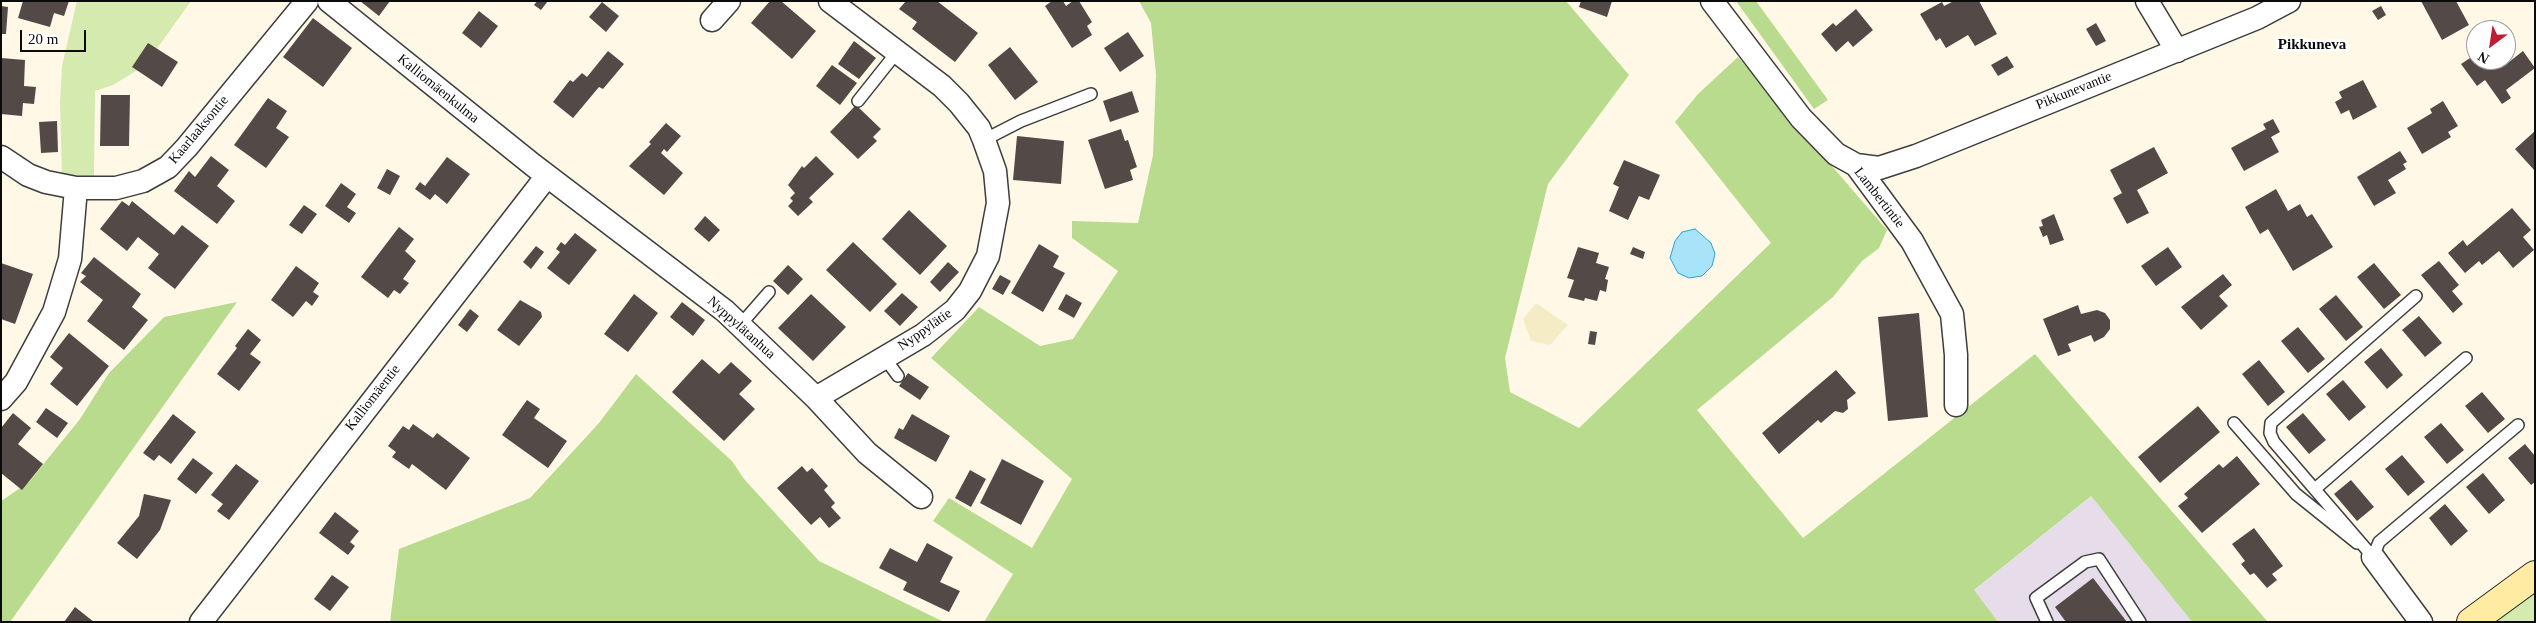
<!DOCTYPE html>
<html>
<head>
<meta charset="utf-8">
<style>
	body { margin:0 }
	#map { position:relative; width:2536px; height:623px; overflow:hidden; background:#fff8e6; font-family:"Times New Roman",serif }
	canvas { display:block }
	.frame { position:absolute; inset:0; border:2px solid #0a0a0a; pointer-events:none }
	.north { position:absolute; left:2466px; top:20px; width:50px; height:50px; box-sizing:border-box; background:#fff; border:1px solid #9d9d9d; border-radius:50%; rotate:211deg; font-size:14px; font-weight:700; line-height:20px; text-align:center; color:#0a0a0a }
	.north::after { content:''; display:block; margin:auto; width:18px; height:22px; background:#be1d35; clip-path:polygon(50% 0,100% 100%,50% 72%,0 100%) }
	.scale { position:absolute; left:20px; top:30px; width:66px; height:22px; box-sizing:border-box; border:2px solid #0a0a0a; border-top:0; padding-left:6px; font-size:15px; line-height:18px; white-space:nowrap; color:#0a0a0a; -webkit-text-stroke:4px #fff; paint-order:stroke }
</style>
</head>
<body>
<div id="map">
<canvas width="2536" height="623"></canvas>
<div class="frame"></div>
<div class="north">N</div>
<div class="scale">20 m</div>
</div>
<script>
const ctx = document.querySelector('canvas').getContext('2d');
ctx.lineJoin = 'round';
function paint(path, color) { ctx.fillStyle = color; ctx.fill(path, 'evenodd'); }
const toPath = rows => new Path2D(rows.map(r => 'M' + r).join(''));
function stroke(path, color, width, dash) { ctx.strokeStyle = color; ctx.lineWidth = width; ctx.lineCap = dash ? 'butt' : 'round'; ctx.setLineDash(dash || []); ctx.stroke(path); }
function write(font, color, halo, rows, align = 'center') {
  ctx.font = font + ' "Times New Roman",serif'; ctx.lineWidth = 5; ctx.setLineDash([]); ctx.textBaseline = 'middle'; ctx.strokeStyle = halo; ctx.fillStyle = color; for (const [text, x, y, turn = 0] of rows) {
    ctx.save(); ctx.translate(x, y); ctx.rotate((+turn || 0) * Math.PI / 180); ctx.textAlign = isNaN(turn) ? turn : align; if (halo) ctx.strokeText(text, 0, 0); ctx.fillText(text, 0, 0); ctx.restore();
  }
}
paint(toPath([
	[2091,496,2192,622,1998,622,1973,591]
]), '#e7dcea');
paint(toPath([
	[1536,303,1568,325,1550,345,1531,341,1523,319]
]), '#f5ecc6');
paint(toPath([
	[77,1,191,1,151,57,136,71,113,85,95,91,94,176,75,178,62,177,60,103,62,66],
	[2535,589,2535,622,2490,622]
]), '#d4eaaf');
paint(toPath([
	[1139,1,1566,1,1629,75,1548,184,1505,358,1510,392,1579,428,1771,243,1675,122,1698,94,1738,57,1887,230,1879,248,1862,261,1833,297,1697,410,1803,538,2035,354,2268,622,2192,622,2091,496,1974,590,1998,622,984,622,1013,574,933,521,949,498,1032,548,1072,479,931,358,979,307,1040,346,1073,339,1118,271,1072,238,1072,221,1138,223,1153,155,1156,75,1151,23],
	[1736,1,1756,1,1828,100,1814,109],
	[237,302,10,622,1,622,1,501,29,482,80,419,109,373,164,317],
	[636,374,732,461,744,479,819,561,944,622,390,622,399,549,530,498,599,423]
]), '#b9db8e');
const water = toPath([
	[1695,229,1711,243,1715,254,1712,266,1702,276,1689,278,1678,273,1670,258,1675,241,1682,232,1695,229]
]);
paint(water, '#a8e3f9');
stroke(water, '#2ca2d3', 1);
paint(toPath([
	[23,1,69,1,64,16,54,13,50,27,18,18],
	[360,1,390,1,379,16],
	[537,1,548,1,541,10,534,5],
	[770,1,781,1,816,31,792,59,751,23],
	[906,1,937,1,978,33,955,62,912,29,917,22,899,9],
	[1052,1,1063,1,1066,6,1073,1,1079,1,1092,22,1087,26,1092,35,1072,48,1045,6],
	[1581,1,1612,1,1607,17,1579,7],
	[1954,1,1979,1,1997,34,1975,46,1968,35,1946,48,1940,38,1936,41,1920,14,1942,2,1944,6],
	[2421,1,2456,1,2469,25,2442,40],
	[602,2,619,16,606,32,589,17],
	[1,6,8,7,6,34,1,34],
	[2381,6,2386,15,2378,20,2372,11],
	[1856,9,1873,30,1853,47,1848,41,1836,52,1821,34,1833,23,1836,26],
	[479,11,498,26,481,48,462,33],
	[313,18,352,48,323,87,283,57],
	[2096,23,2106,41,2096,46,2086,29],
	[1128,32,1144,56,1120,72,1104,48],
	[854,41,876,58,859,79,838,64],
	[148,43,178,62,162,87,132,67],
	[1010,47,1038,82,1015,100,988,65],
	[608,51,624,64,603,89,599,87,573,118,553,102,570,80,573,82,582,73,587,77],
	[2523,51,2535,68,2506,90,2511,98,2502,104,2485,80,2477,86,2461,64,2476,54,2476,60,2499,60,2504,66],
	[2007,56,2014,67,1998,76,1991,65],
	[1,58,25,60,24,86,36,87,34,104,23,103,22,116,1,114],
	[832,65,857,83,840,105,816,86],
	[2363,80,2377,107,2353,120,2349,110,2341,114,2335,102,2342,98,2339,92],
	[1132,91,1139,112,1110,122,1103,101],
	[101,95,130,95,129,146,100,146],
	[268,98,287,111,276,128,289,137,266,168,234,145],
	[2443,101,2458,126,2448,132,2451,137,2422,154,2407,128,2432,113,2430,109],
	[856,105,881,129,873,137,877,141,858,159,830,132],
	[2273,119,2280,132,2271,137,2279,152,2244,171,2231,148,2266,129,2263,124],
	[57,121,58,152,41,153,39,122],
	[666,123,681,136,667,152,664,149,661,153,683,173,664,195,629,166,651,144,649,142],
	[1121,129,1125,141,1128,140,1137,167,1130,170,1133,180,1105,189,1088,140],
	[2535,131,2535,171,2515,149],
	[1017,136,1064,141,1061,184,1013,180],
	[2154,147,2168,173,2137,190,2149,213,2127,224,2113,198,2122,193,2110,170],
	[2400,151,2407,162,2403,164,2406,169,2388,180,2396,193,2374,206,2357,177],
	[211,156,229,170,217,186,235,201,217,224,174,191,189,171,195,177],
	[816,156,834,174,809,198,813,202,798,216,788,206,793,201,790,198,795,193,788,185,802,166,804,168],
	[447,157,470,174,447,204,435,194,430,200,415,189,420,182,425,186],
	[1624,160,1660,175,1649,200,1639,196,1628,220,1609,211,1619,187,1613,184],
	[387,169,400,176,390,195,377,188],
	[341,183,356,194,347,207,356,213,349,223,325,206],
	[2276,189,2288,211,2300,204,2307,217,2312,214,2333,247,2293,271,2268,229,2260,234,2245,207],
	[122,201,129,206,132,201,174,235,182,225,209,246,175,289,148,268,159,254,138,237,127,251,100,229],
	[304,205,317,214,302,234,289,225],
	[2512,208,2531,230,2523,237,2534,250,2513,268,2499,251,2482,265,2479,261,2465,273,2448,253,2463,240,2467,246],
	[909,210,947,246,920,275,882,239],
	[2054,214,2064,240,2050,245,2047,235,2043,237,2039,227,2043,226,2041,220],
	[705,216,720,230,709,242,694,229],
	[399,227,414,239,405,251,416,261,403,279,409,283,400,294,394,290,388,298,361,277],
	[575,233,597,250,569,285,547,268,560,252,556,249,561,242,565,245],
	[853,242,897,284,870,312,826,270],
	[1039,244,1059,256,1053,267,1065,273,1043,312,1011,293],
	[536,246,544,252,531,269,523,262],
	[1578,247,1599,253,1596,263,1609,267,1605,279,1608,280,1606,292,1600,290,1597,301,1585,298,1584,301,1568,297,1574,280,1567,278],
	[1633,247,1645,252,1643,259,1630,254],
	[2168,247,2182,267,2156,286,2141,266],
	[94,257,141,294,132,307,148,320,124,350,87,321,103,300,80,282,86,276,81,273],
	[2439,261,2459,285,2452,291,2463,304,2453,313,2421,275],
	[948,262,959,272,940,292,930,282],
	[1,263,33,274,15,324,1,319],
	[2374,263,2401,295,2384,309,2357,277],
	[788,265,803,279,788,295,773,281],
	[296,266,319,283,313,292,319,296,312,306,306,301,293,317,271,300],
	[2223,274,2232,285,2219,296,2228,306,2201,330,2181,307],
	[1000,275,1011,281,1003,295,992,289],
	[902,293,918,307,900,326,884,311],
	[634,294,658,313,628,352,604,334],
	[811,294,846,327,813,361,778,328],
	[1066,294,1082,303,1074,318,1058,309],
	[2336,295,2363,327,2346,341,2319,309],
	[520,300,541,312,542,317,519,346,497,330],
	[682,302,705,320,693,336,670,317],
	[2078,305,2081,314,2097,310,2105,313,2110,320,2110,329,2104,337,2094,342,2091,335,2068,344,2071,351,2058,356,2043,319],
	[470,309,479,316,467,332,458,325],
	[1919,313,1928,417,1888,421,1878,317],
	[2419,316,2442,343,2425,357,2402,330],
	[2298,327,2325,359,2308,373,2281,341],
	[248,329,261,340,250,354,261,362,239,391,217,374,237,348,235,346],
	[1590,331,1597,332,1595,345,1588,344],
	[69,333,109,366,77,406,50,384,63,368,50,357],
	[2381,348,2403,375,2387,389,2364,362],
	[702,359,719,374,731,362,752,381,739,394,755,409,724,441,672,392],
	[2259,360,2285,392,2268,406,2242,374],
	[1836,370,1856,393,1847,400,1848,409,1843,413,1835,411,1821,423,1818,420,1779,454,1762,433],
	[908,373,929,387,920,400,899,386],
	[2343,380,2366,407,2349,421,2326,394],
	[2482,392,2505,419,2488,433,2465,406],
	[527,400,540,409,534,418,567,441,548,468,502,435],
	[2198,406,2220,432,2160,483,2138,457],
	[46,408,68,423,57,438,36,422],
	[13,413,31,428,18,444,43,464,22,490,1,473,1,428],
	[2303,413,2326,440,2309,454,2286,427],
	[173,414,196,432,171,464,159,455,154,461,143,453],
	[912,414,950,436,936,462,894,438,899,428,903,430],
	[2441,423,2464,450,2447,464,2424,437],
	[413,424,433,438,437,433,470,458,446,490,412,464,409,469,392,457,396,452,388,446,403,426,409,430],
	[2525,444,2535,456,2535,482,2531,485,2508,458],
	[2402,455,2425,482,2408,496,2385,469],
	[2237,456,2260,484,2202,533,2178,506,2188,498,2184,494,2219,464,2223,468],
	[193,458,213,473,196,494,177,479],
	[1002,459,1044,481,1021,525,980,503],
	[236,464,259,481,229,520,217,511,223,504,211,495],
	[802,466,807,472,812,468,828,486,824,490,835,503,831,507,841,518,829,528,820,517,811,525,777,488],
	[970,470,986,479,971,507,955,498],
	[2483,473,2505,500,2489,514,2466,487],
	[2351,480,2374,507,2357,521,2334,494],
	[144,494,171,500,160,530,137,559,117,543,139,516],
	[2445,504,2468,531,2451,546,2429,518],
	[335,512,359,531,350,542,355,546,348,555,319,533],
	[2254,528,2283,566,2272,574,2277,580,2267,588,2254,573,2250,575,2241,564,2245,561,2232,544],
	[927,543,953,557,940,582,960,591,949,612,903,590,907,582,879,568,890,548,917,562],
	[332,575,349,587,330,611,314,599],
	[2093,578,2127,622,2066,622,2055,607],
	[75,607,94,622,64,622]
]), '#534946');
const lane = toPath([
	[858,101,897,52],
	[984,140,1021,121,1091,94],
	[741,324,769,292],
	[884,357,898,376],
	[2234,423,2296,494,2357,543],
	[2315,489,2466,358],
	[2373,557,2274,442,2270,433,2271,423,2416,296],
	[2373,557,2379,542,2518,425],
	[2047,622,2036,598,2085,562,2099,559,2140,622]
]);
const street = toPath([
	[329,1,533,165,725,311,816,398,867,453,921,497],
	[1712,1,1801,118,1836,154,1856,165,1912,241,1952,314,1956,355,1956,405],
	[2147,1,2177,51],
	[712,20,729,1],
	[1,157,28,175,46,182,76,188,116,188,143,181,168,167,187,147,307,1],
	[1856,165,1879,168,1916,156,2257,18,2289,1],
	[816,398,923,335,955,310,970,291,988,256,998,203,995,171,984,140,979,128,959,103,942,86,830,1],
	[1,399,16,382,54,312,70,259,76,188],
	[2373,557,2421,622],
	[201,622,547,176]
]);
const secondary = toPath([
	[2471,622,2535,575]
]);
stroke(lane, '#3d3d3d', 14);
stroke(street, '#3d3d3d', 25);
stroke(secondary, '#2c2c2c', 30);
stroke(lane, '#fff', 11);
stroke(street, '#fff', 22);
stroke(secondary, '#ffeba1', 28);
write('14px', '#0a0a0a', '#fff', [
	["Kalliomäenkulma",438,89,39],
	["Pikkunevantie",2074,91,-22],
	["Kaarlaaksontie",199,130,-50],
	["Lambertintie",1879,198,52],
	["Nyppylätanhua",741,328,42],
	["Nyppylätie",925,330,-35],
	["Kalliomäentie",373,398,-52]
]);
write('bold 15px', '#0a0a0a', '#fff', [
	["Pikkuneva",2312,45]
]);
</script>
</body>
</html>
